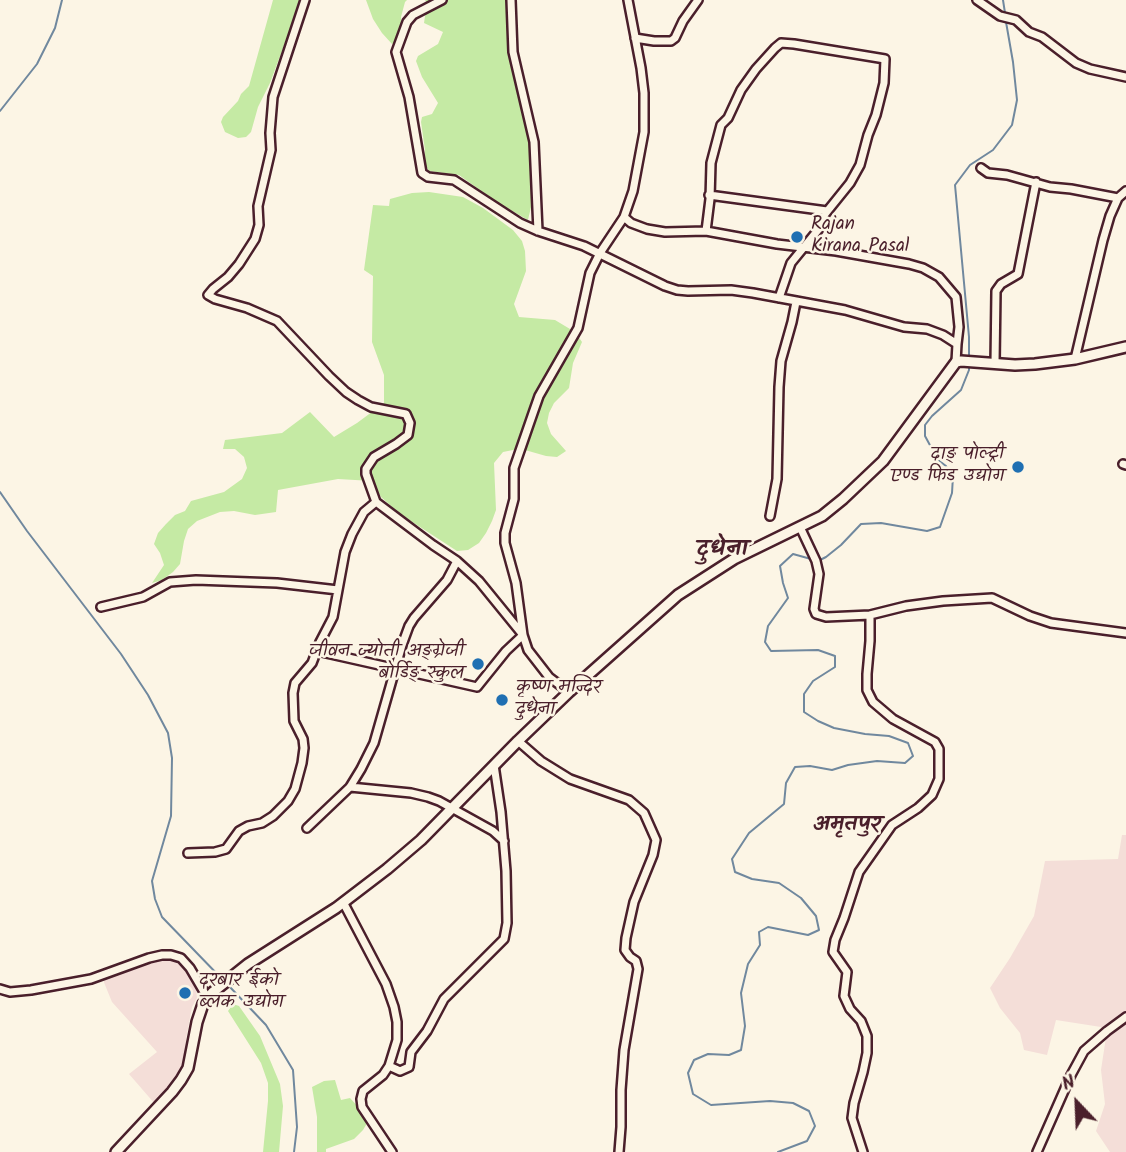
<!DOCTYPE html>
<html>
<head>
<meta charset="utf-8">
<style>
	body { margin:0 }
	#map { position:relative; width:1126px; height:1152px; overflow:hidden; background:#fcf5e5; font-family:Kalam,sans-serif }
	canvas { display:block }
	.north { position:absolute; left:1042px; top:1068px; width:70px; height:70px; -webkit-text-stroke:5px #fcf5e5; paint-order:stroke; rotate:337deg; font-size:19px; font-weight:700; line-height:28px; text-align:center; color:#4a1f2b }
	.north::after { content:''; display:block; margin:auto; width:24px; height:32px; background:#4a1f2b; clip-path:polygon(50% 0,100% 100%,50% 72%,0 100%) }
</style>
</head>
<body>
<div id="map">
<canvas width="1126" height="1152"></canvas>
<div class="north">N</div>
</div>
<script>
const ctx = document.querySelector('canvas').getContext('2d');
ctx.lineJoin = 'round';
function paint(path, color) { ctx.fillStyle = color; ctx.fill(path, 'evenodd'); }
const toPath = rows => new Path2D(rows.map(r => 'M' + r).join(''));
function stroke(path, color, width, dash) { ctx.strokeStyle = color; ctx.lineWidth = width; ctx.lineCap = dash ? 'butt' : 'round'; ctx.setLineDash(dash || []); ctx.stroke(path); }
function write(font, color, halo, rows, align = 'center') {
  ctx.font = font + ' Kalam,"Playpen Sans Deva",sans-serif'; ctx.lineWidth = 5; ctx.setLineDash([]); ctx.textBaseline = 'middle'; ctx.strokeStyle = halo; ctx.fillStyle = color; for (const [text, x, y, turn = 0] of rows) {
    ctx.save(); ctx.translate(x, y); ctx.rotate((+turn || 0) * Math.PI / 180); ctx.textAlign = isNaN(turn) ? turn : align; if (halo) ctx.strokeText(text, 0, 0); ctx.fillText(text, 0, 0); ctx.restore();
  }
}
paint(toPath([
	[1122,835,1126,835,1126,1152,1110,1152,1096,1131,1105,1104,1101,1070,1106,1037,1101,1027,1056,1020,1047,1055,1024,1050,1020,1033,1000,1008,990,988,1010,958,1034,916,1045,861,1118,859],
	[162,958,171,959,179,963,185,969,196,988,197,998,192,1007,186,1039,185,1068,155,1104,129,1074,157,1052,112,1002,103,980]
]), '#f4ded8');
paint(toPath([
	[273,0,301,0,270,83,258,107,251,132,246,137,238,138,225,132,221,122,223,117,238,101,241,94,249,86],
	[366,0,407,0,405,2,401,17,401,31,398,40,392,44,382,33,373,19],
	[425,0,508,0,509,55,529,142,534,194,528,220,498,203,459,175,429,171,424,163,425,150,421,122,422,117,432,114,438,103,422,77,416,61,418,56,438,44,443,32,424,23,427,3],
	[429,192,463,197,483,208,513,230,522,241,525,251,526,271,514,304,519,317,555,320,575,332,582,342,573,363,569,388,554,403,549,413,547,423,551,434,566,451,557,457,546,456,525,450,513,450,503,452,494,463,496,510,492,521,486,533,479,543,468,550,457,551,400,514,381,497,372,481,338,479,278,490,276,512,255,515,234,511,220,512,197,521,188,529,184,541,180,564,173,572,162,580,152,583,164,565,160,553,154,544,158,533,166,524,175,515,185,511,191,501,224,492,242,479,247,468,244,457,235,449,223,449,225,440,282,433,310,412,334,437,357,423,384,403,384,375,372,342,373,276,364,270,373,205,389,206,390,199,412,193],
	[233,1004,239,1006,260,1036,280,1084,283,1106,279,1152,263,1152,268,1101,268,1083,261,1063,228,1011],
	[335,1080,341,1100,350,1098,361,1110,366,1119,366,1125,363,1130,354,1139,326,1149,326,1152,317,1152,317,1117,312,1087,324,1081]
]), '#c5eaa4');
stroke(toPath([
	[1003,0,1005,13],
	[0,111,37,64,55,28,62,0],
	[969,358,969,337,955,185,970,165,993,150,1012,125,1017,100,1013,62,1006,22],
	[0,492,27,531,121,654,148,695,168,733,172,758,171,816,152,881,155,899,162,917,222,979],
	[820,560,826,557,841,545,861,524,881,523,927,531,940,527,952,493,953,476,946,466,938,460,925,436,925,425,932,416,961,390,969,370,969,364],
	[228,985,266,1025,293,1070,297,1127,294,1152],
	[778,1152,807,1141,815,1126,809,1111,793,1103,770,1101,711,1105,693,1094,688,1073,694,1060,708,1054,729,1055,741,1050,745,1026,741,993,748,964,760,945,759,932,768,927,808,935,819,930,816,916,801,898,779,883,752,879,735,872,732,859,749,833,784,804,786,783,795,767,810,766,832,770,848,765,877,761,905,763,913,756,908,743,889,736,865,734,834,728,818,721,804,712,804,694,813,681,835,667,835,656,818,650,771,651,765,642,768,626,788,598,783,583,780,566,793,554,811,559]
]), '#70889e', 2);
const minor = toPath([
	[305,0,273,97,270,133,271,150,258,206,259,225,255,239,239,264,228,277,213,289,208,295,215,299,247,308,277,321,329,376,346,392,358,400,371,407,406,414,410,423,408,435,396,444,374,457,366,469,366,474,376,502,433,545,457,561,479,581,523,635,506,651,477,687,317,651],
	[442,0,413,15,407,22,396,52,409,97,422,173,428,177,454,180,520,223,538,231,584,246,665,286,677,290,688,291,731,290,753,293,845,310,904,327,927,329,943,335,957,344,956,362],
	[511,0,513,52,534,142,538,231],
	[977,0,1000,16,1016,20,1029,32,1042,37,1076,63,1090,69,1126,77],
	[635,38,654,41,671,41,675,38,683,21,698,0],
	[981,168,988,173,1007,175,1050,187,1071,189,1118,198],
	[709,195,827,211],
	[624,217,631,223,647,229,665,232,706,231,777,244,836,251,909,264,923,268,939,277,956,297,959,327,957,344],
	[706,231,710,199,711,163,721,125,728,118,741,90,756,69,775,48,781,43,794,44,885,59,884,83,876,115,868,135,860,165,850,183,825,214,818,230,791,263,779,298],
	[1075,359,1103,240,1110,216,1118,198,1126,191],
	[995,363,996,291,1001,284,1018,274,1036,182],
	[1123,464,1126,465],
	[770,516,777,479,779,387,781,361,792,322,796,302],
	[800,527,816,561,819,574,814,609,816,614,826,617,870,615,870,641,867,674,867,690,873,702,893,719,935,742,939,749,939,779,932,795,918,808,892,825,859,872,844,918,835,940,833,952,847,972,844,996,850,1009,861,1021,867,1036,867,1053,863,1072,854,1103,852,1118,863,1152],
	[101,607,143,597,170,582,196,580,277,583,338,590],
	[870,615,906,606,943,601,992,598,1030,616,1051,623,1126,633],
	[569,692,549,677,528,650,523,635,516,583,505,543,505,533,514,499,514,468,532,416,539,396,578,328,590,273,600,253,624,217,633,191,644,132,644,93,641,68,628,0],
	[518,741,541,761,570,779,629,800,644,813,656,840,653,855,634,902,626,938,625,950,630,957,636,961,638,969,624,1050,621,1090,621,1127,619,1152],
	[350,787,411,793,428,797,439,801,493,831,504,841],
	[307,828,350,787,361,769,374,743,402,645,409,626,414,618,447,580,457,561],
	[188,853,215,852,226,849,239,831,248,826,262,823,273,816,288,801,295,789,302,763,304,748,303,739,294,721,293,693,295,683,312,663,320,642,333,617,345,552,352,534,364,512,376,502],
	[343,902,386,984,394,1007,397,1022,397,1040,389,1066,383,1075,363,1091,361,1099,362,1107,392,1152],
	[0,989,10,992,31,990,91,979,149,958,162,955,171,955,181,958,190,968,207,997],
	[389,1066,400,1071,409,1067,411,1052,427,1031,444,999,504,939,507,923,506,871,501,812,494,765],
	[1037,1152,1071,1075,1084,1051,1107,1031,1126,1017]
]);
const major = toPath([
	[116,1152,172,1092,181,1080,188,1068,197,1022,203,1004,213,992,248,964,336,908,387,869,421,840,518,741,569,692,678,595,734,559,822,516,843,499,883,461,956,362,961,361,1015,365,1035,364,1075,359,1126,347]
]);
stroke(minor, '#4a1f2b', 12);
stroke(major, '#4a1f2b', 14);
stroke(minor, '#fcf5e5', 7);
stroke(major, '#fcf5e5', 9);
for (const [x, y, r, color] of [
	[797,237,7,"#1f6fb2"],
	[1018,467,7,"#1f6fb2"],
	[478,664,7,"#1f6fb2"],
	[502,700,7,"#1f6fb2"],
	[185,993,7,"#1f6fb2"]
]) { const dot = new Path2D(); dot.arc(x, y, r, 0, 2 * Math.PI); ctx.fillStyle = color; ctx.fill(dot); stroke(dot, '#fcf5e5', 2.5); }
write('19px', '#4a1f2b', '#fcf5e5', [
	["Rajan",811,226],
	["Kirana Pasal",811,248],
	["दाङ् पोल्ट्री",1004,456,"right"],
	["एण्ड फिड उद्योग",1004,478,"right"],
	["जीवन ज्योती अङ्ग्रेजी",464,653,"right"],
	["बोर्डिङ् स्कुल",464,675,"right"],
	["कृष्ण मन्दिर",516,689],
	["दुधेना",516,711],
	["दरबार ईको",199,982],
	["ब्लक उद्योग",199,1004]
], 'left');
write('bold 21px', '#4a1f2b', '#fcf5e5', [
	["अमृतपुर",847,826]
]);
write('bold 23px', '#4a1f2b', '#fcf5e5', [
	["दुधेना",722,551]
]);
</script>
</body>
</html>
